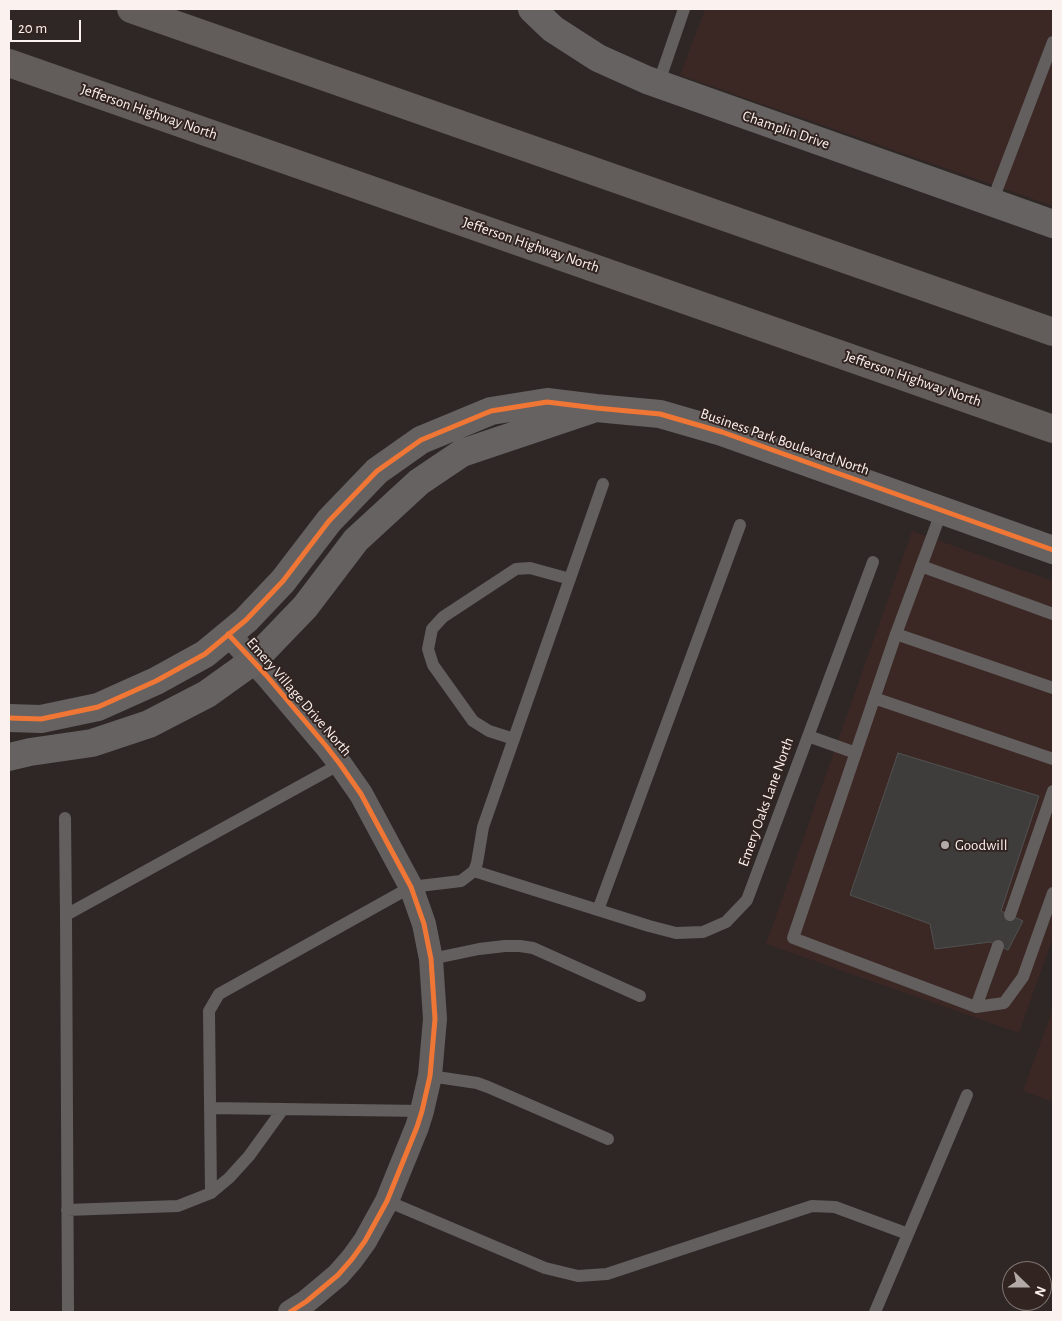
<!DOCTYPE html>
<html>
<head>
<meta charset="utf-8">
<style>
	body { margin:0 }
	#map { position:relative; width:1062px; height:1321px; overflow:hidden; background:#2e2725; font-family:"Alegreya Sans",sans-serif }
	canvas { display:block }
	.frame { position:absolute; inset:0; border:10px solid #fbf1ee; pointer-events:none }
	.north { position:absolute; left:1002px; top:1261px; width:50px; height:50px; box-sizing:border-box; background:#322421; border:1px solid #827673; border-radius:50%; rotate:112deg; font-size:14px; font-weight:700; line-height:20px; text-align:center; color:#fbf1ee }
	.north::after { content:''; display:block; margin:auto; width:18px; height:22px; background:#b3aaa8; clip-path:polygon(50% 0,100% 100%,50% 72%,0 100%) }
	.scale { position:absolute; left:10px; top:20px; width:71px; height:22px; box-sizing:border-box; border:2px solid #fbf1ee; border-top:0; padding-left:6px; font-size:15px; line-height:18px; white-space:nowrap; color:#fbf1ee; -webkit-text-stroke:4px #322421; paint-order:stroke }
</style>
</head>
<body>
<div id="map">
<canvas width="1062" height="1321"></canvas>
<div class="frame"></div>
<div class="north">N</div>
<div class="scale">20 m</div>
</div>
<script>
const ctx = document.querySelector('canvas').getContext('2d');
ctx.lineJoin = 'round';
function paint(path, color) { ctx.fillStyle = color; ctx.fill(path, 'evenodd'); }
const toPath = rows => new Path2D(rows.map(r => 'M' + r).join(''));
function stroke(path, color, width, dash) { ctx.strokeStyle = color; ctx.lineWidth = width; ctx.lineCap = dash ? 'butt' : 'round'; ctx.setLineDash(dash || []); ctx.stroke(path); }
function write(font, color, halo, rows, align = 'center') {
  ctx.font = font + ' "Alegreya Sans",sans-serif'; ctx.lineWidth = 4; ctx.setLineDash([]); ctx.textBaseline = 'middle'; ctx.strokeStyle = halo; ctx.fillStyle = color; for (const [text, x, y, turn = 0] of rows) {
    ctx.save(); ctx.translate(x, y); ctx.rotate((+turn || 0) * Math.PI / 180); ctx.textAlign = isNaN(turn) ? turn : align; if (halo) ctx.strokeText(text, 0, 0); ctx.fillText(text, 0, 0); ctx.restore();
  }
}
paint(toPath([
	[705,9,1053,9,1053,206,680,75],
	[912,531,1053,581,1053,937,1019,1033,766,944],
	[1053,1008,1053,1102,1023,1091]
]), '#3b2824');
const building = toPath([
	[898,753,1039,796,1001,911,1023,921,1008,950,990,942,935,949,930,924,850,895,898,753]
]);
paint(building, '#3e3d3c');
stroke(building, '#505150', 1);
stroke(toPath([
	[658,85,684,9],
	[992,202,1053,42],
	[942,510,896,634,793,938,976,1007,1004,1003,1023,977,1053,893],
	[921,566,1053,614],
	[896,634,1053,688],
	[874,698,1053,759],
	[808,736,856,753],
	[514,739,489,731,473,721,433,665,428,649,432,629,443,617,516,569,530,568,570,579],
	[65,818,66,915],
	[474,871,649,926,676,933,703,932,726,922,747,900,873,562],
	[598,910,740,525],
	[1010,915,1053,791],
	[431,959,479,949,505,946,520,946,533,948,640,996],
	[976,1007,998,946],
	[430,1076,477,1083,488,1087,608,1139],
	[210,1108,422,1111],
	[211,1193,229,1178,249,1156,283,1109],
	[387,1201,545,1268,578,1276,607,1274,812,1206,835,1207,908,1234],
	[67,1210,178,1206,211,1193,209,1011,219,994,411,887,461,881,474,871,477,863,483,827,603,484],
	[68,1312,66,915,340,764],
	[875,1312,967,1095]
]), '#635f5f', 12);
stroke(toPath([
	[228,634,266,675,326,746,340,764,361,794,411,887,424,924,431,959,435,1019,430,1076,422,1111,417,1127,387,1201,365,1241,352,1259,338,1275,307,1301,290,1312]
]), '#635f5f', 24);
stroke(toPath([
	[532,9,553,29,598,58,647,80,1053,224],
	[9,718,41,719,98,707,156,681,205,654,246,620,283,581,329,521,377,471,421,440,491,411,547,402,596,408,660,414,722,432,1053,550],
	[9,757,30,752,92,743,149,724,207,694,253,661,305,607,356,540,419,482,462,453,590,410]
]), '#656261', 28);
stroke(toPath([
	[131,9,1053,332],
	[9,63,1053,429]
]), '#625d5b', 28);
stroke(toPath([
	[228,634,266,675,326,746,340,764,361,794,411,887,424,924,431,959,435,1019,430,1076,422,1111,417,1127,387,1201,365,1241,352,1259,338,1275,307,1301,290,1312],
	[9,718,41,719,98,707,156,681,205,654,246,620,283,581,329,521,377,471,421,440,491,411,547,402,596,408,660,414,722,432,1053,550]
]), '#f07635', 5);
for (const [x, y, r, color] of [
	[945,845,5,"#b3aaa8"]
]) { const dot = new Path2D(); dot.arc(x, y, r, 0, 2 * Math.PI); ctx.fillStyle = color; ctx.fill(dot); stroke(dot, '#322421', 2); }
write('15px', '#fbf1ee', '#322421', [
	["Jefferson Highway North",149,112,19],
	["Champlin Drive",786,130,19],
	["Jefferson Highway North",531,245,19],
	["Jefferson Highway North",913,379,19],
	["Business Park Boulevard North",785,442,19],
	["Emery Village Drive North",299,697,49],
	["Emery Oaks Lane North",766,802,-70]
]);
write('15px', '#fbf1ee', '#322421', [
	["Goodwill",955,845]
], 'left');
</script>
</body>
</html>
